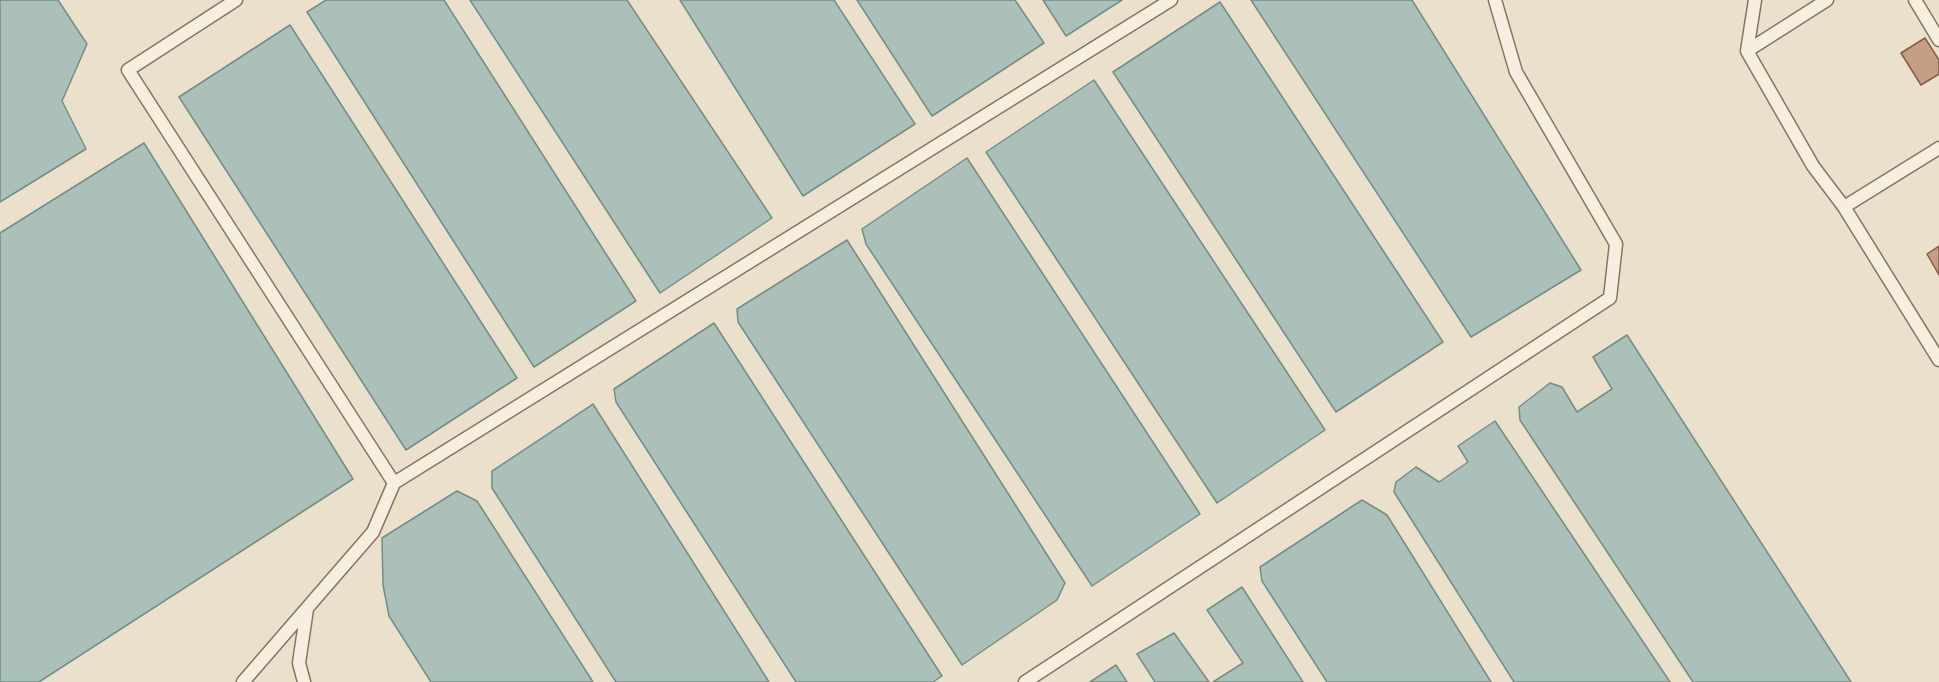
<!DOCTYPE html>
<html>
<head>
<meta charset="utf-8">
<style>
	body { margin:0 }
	canvas { display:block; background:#ebe0cb }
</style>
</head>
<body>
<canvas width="1939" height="682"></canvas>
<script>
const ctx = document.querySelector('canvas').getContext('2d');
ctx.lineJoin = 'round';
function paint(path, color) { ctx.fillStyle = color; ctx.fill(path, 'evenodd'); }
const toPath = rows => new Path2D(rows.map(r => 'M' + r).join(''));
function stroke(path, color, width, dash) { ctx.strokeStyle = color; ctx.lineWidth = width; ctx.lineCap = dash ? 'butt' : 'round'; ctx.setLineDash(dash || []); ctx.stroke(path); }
const water = toPath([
	[0,0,58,0,87,44,62,101,86,149,0,202,0,0],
	[326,0,444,0,636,301,534,367,307,12,326,0],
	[470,0,627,0,772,218,660,293,470,0],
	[680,0,834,0,915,124,803,196,680,0],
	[857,0,1015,0,1044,43,932,116,857,0],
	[1043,0,1122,0,1066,36,1043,0],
	[1251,0,1412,0,1581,270,1471,337,1251,0],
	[1220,2,1443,342,1336,412,1113,72,1220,2],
	[290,25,517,378,406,450,179,97,290,25],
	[1094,80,1325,430,1217,503,986,152,1094,80],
	[144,143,353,479,39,682,0,682,0,233,144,143],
	[967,158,1200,514,1092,586,866,244,862,229,967,158],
	[847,240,1065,583,1057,600,962,665,738,322,737,309,847,240],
	[714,323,942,676,933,682,796,682,616,402,614,389,714,323],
	[1627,335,1851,682,1693,682,1520,420,1519,407,1550,383,1562,387,1577,412,1612,389,1593,357,1627,335],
	[593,404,769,682,616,682,492,488,492,471,593,404],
	[1495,421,1670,682,1514,682,1394,492,1396,482,1416,467,1439,482,1468,462,1458,446,1495,421],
	[457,491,477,501,593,682,431,682,389,616,383,585,382,538,457,491],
	[1362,500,1387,515,1491,682,1327,682,1262,581,1260,567,1362,500],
	[1242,587,1303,682,1213,682,1243,663,1207,610,1242,587],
	[1174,633,1209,682,1155,682,1137,654,1174,633],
	[1116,665,1127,682,1090,682,1116,665]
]);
paint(water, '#abc0b9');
stroke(water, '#728e86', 1.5);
const building = toPath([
	[1925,38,1939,60,1939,74,1921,85,1901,53,1925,38],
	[1939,246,1939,275,1927,254,1939,246]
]);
paint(building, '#c59e85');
stroke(building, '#835e49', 1.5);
const service = toPath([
	[236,0,128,70,394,483],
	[1755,0,1747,51,1813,166,1844,207,1939,360],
	[1915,0,1939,40],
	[1747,51,1827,0],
	[1844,207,1939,148],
	[243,682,373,532,394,483,1171,0],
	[304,682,299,663,307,609],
	[1025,682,1610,298,1616,244,1516,72,1495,0]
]);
stroke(service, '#867461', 15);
stroke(service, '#f6eede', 12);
</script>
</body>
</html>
